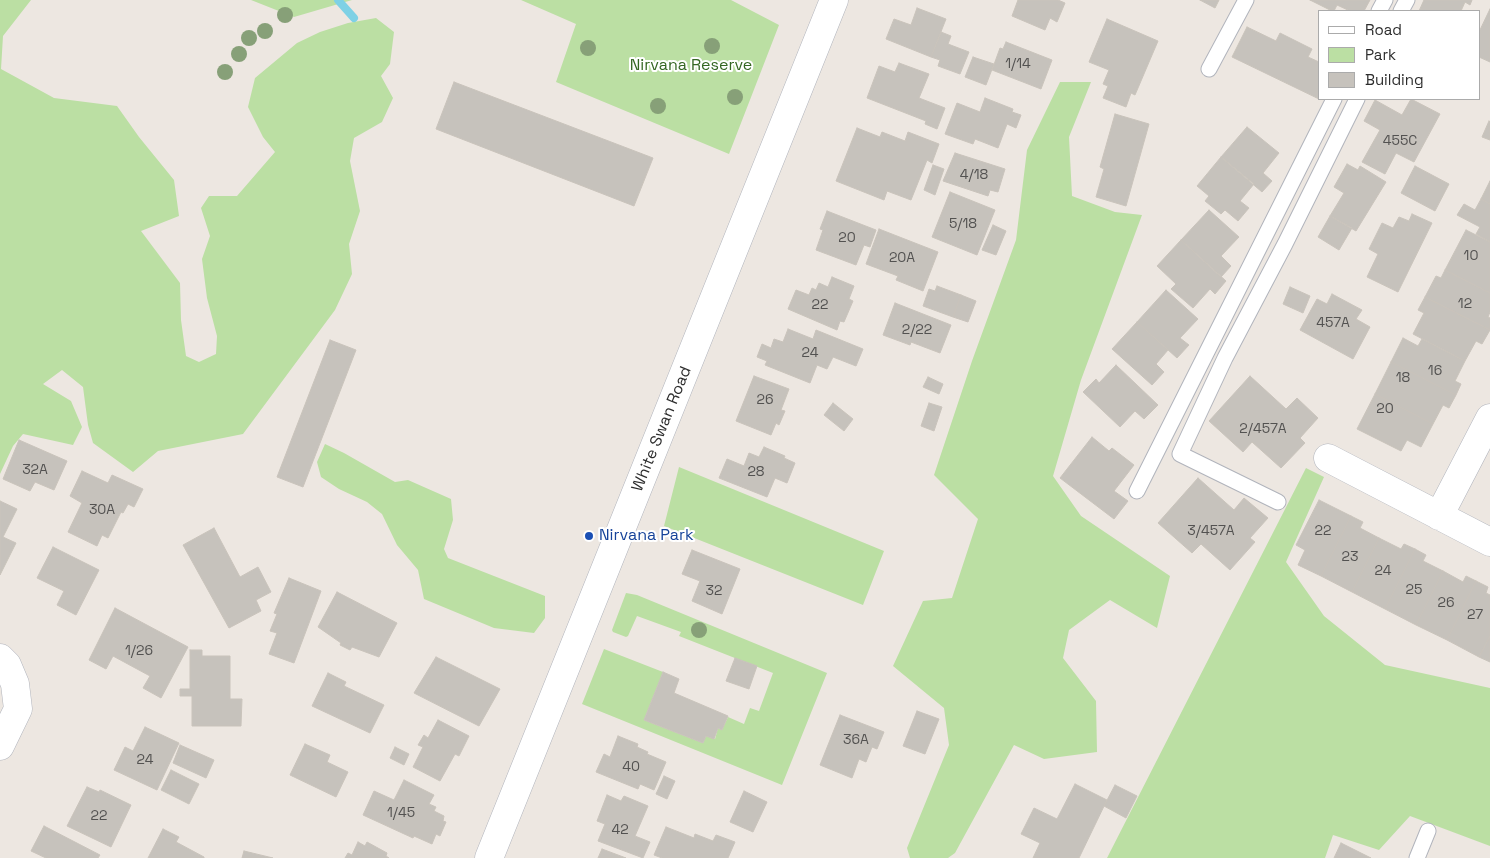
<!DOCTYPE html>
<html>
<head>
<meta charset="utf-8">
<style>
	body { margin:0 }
	#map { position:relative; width:1490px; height:858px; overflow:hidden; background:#ede7e1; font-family:"Space Grotesk",sans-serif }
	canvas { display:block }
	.legend { position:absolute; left:1318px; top:10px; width:162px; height:90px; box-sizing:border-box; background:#fff; border:1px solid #ababab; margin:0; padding:6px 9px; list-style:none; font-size:15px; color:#2d2d2d }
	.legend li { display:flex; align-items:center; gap:10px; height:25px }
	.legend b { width:25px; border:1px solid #ababab }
</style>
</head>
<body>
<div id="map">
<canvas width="1490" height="858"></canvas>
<ul class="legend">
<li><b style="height:6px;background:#fff"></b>Road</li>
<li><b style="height:14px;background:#bbdfa3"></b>Park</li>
<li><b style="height:14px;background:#c6c2bc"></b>Building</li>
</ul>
</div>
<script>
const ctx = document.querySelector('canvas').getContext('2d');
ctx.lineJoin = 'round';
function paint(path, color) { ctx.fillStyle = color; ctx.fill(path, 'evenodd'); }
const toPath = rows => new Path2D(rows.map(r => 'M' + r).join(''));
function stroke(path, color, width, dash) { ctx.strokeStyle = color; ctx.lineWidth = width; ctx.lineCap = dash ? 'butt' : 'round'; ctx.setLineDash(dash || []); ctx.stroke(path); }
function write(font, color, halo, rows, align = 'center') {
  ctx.font = font + ' "Space Grotesk",sans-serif'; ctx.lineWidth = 4; ctx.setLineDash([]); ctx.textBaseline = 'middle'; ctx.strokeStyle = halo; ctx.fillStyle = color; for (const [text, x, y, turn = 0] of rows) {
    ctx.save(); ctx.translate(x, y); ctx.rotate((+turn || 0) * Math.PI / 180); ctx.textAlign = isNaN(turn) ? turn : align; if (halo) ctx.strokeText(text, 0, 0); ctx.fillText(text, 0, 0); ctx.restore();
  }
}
paint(toPath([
	[0,0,31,0,3,36,1,69,54,98,117,106,139,137,174,180,179,216,141,231,180,283,181,320,186,356,199,362,216,354,217,336,207,298,202,259,210,236,201,208,209,196,237,196,275,152,263,137,248,107,255,78,297,43,320,32,348,23,376,18,394,32,390,64,381,76,393,98,382,122,354,138,350,161,360,211,349,244,352,274,335,310,243,434,158,451,133,472,93,443,88,425,83,387,62,370,43,384,71,401,82,427,73,445,23,434,13,446,0,474],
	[251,0,352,0,294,17],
	[521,0,731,0,779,25,729,154,556,82,576,24],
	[1060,82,1091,82,1069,137,1072,196,1115,212,1142,215,1081,380,1053,476,1081,516,1170,576,1157,628,1110,600,1069,630,1063,658,1096,701,1097,752,1044,759,1014,745,955,853,948,858,910,858,907,848,949,745,944,708,893,666,923,601,952,598,978,519,934,475,972,361,1016,240,1027,150],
	[325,444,344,453,395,482,408,480,451,499,453,520,444,549,448,558,545,596,545,618,534,633,494,628,424,599,418,570,397,545,382,514,367,502,339,489,321,477,317,462],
	[679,467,884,551,863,605,664,526],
	[1306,468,1324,477,1286,562,1324,616,1385,665,1490,688,1490,846,1410,816,1379,850,1333,835,1325,858,1107,858],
	[626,593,637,595,827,673,782,785,582,704,604,649,663,672,644,720,703,743,706,736,715,739,718,728,722,730,728,717,744,724,750,708,759,711,773,673,679,636,681,632,637,616,628,636,626,637,613,632,612,630]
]), '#bbdfa3');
stroke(toPath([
	[338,0,354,18]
]), '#7ed1e5', 8);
const building = toPath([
	[1018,0,1058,0,1065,3,1057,22,1050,18,1045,30,1012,16,1018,0],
	[1200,0,1219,0,1215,8,1200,0],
	[1310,0,1370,0,1364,11,1350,11,1337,5,1334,11,1332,11,1310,0],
	[1424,0,1472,0,1470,5,1465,2,1461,11,1419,11,1424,0],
	[917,8,946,19,931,57,886,39,894,19,911,25,917,8],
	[1490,9,1490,62,1479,57,1479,32,1490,9],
	[1107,19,1158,41,1135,95,1131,93,1126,107,1103,98,1108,86,1103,84,1109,70,1089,62,1107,19],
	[1247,27,1276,41,1280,33,1312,49,1308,57,1319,62,1319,99,1232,57,1247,27],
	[941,32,951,36,948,44,969,52,960,74,938,66,940,60,931,57,941,32],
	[1006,42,1052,60,1041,89,992,70,1000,48,1003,49,1006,42],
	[973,57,994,64,986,85,965,77,973,57],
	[899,63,929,74,919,98,945,108,937,129,925,124,926,121,867,98,879,66,895,72,899,63],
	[454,82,653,158,634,206,436,129,454,82],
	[985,98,1013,109,1012,112,1021,115,1016,128,1007,124,998,148,975,139,973,144,945,134,957,103,980,112,985,98],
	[1411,99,1440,114,1414,162,1396,153,1385,174,1362,162,1380,130,1364,121,1375,100,1402,115,1411,99],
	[1115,114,1149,124,1126,206,1096,197,1104,169,1100,167,1115,114],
	[1489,121,1490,122,1490,140,1482,137,1489,121],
	[1247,127,1279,153,1263,173,1272,181,1262,192,1221,157,1247,127],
	[857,128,880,137,882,132,905,141,908,132,939,144,932,163,927,160,911,200,887,191,884,200,836,181,857,128],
	[955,153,1005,169,998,192,990,190,988,196,943,181,955,153],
	[1221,157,1254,184,1240,201,1249,208,1238,221,1225,210,1221,214,1205,201,1209,196,1197,186,1221,157],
	[1347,164,1358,170,1360,166,1386,182,1356,231,1330,216,1344,193,1334,187,1347,164],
	[933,165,944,169,935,195,924,190,933,165],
	[1415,166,1449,184,1435,211,1401,193,1415,166],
	[1490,181,1490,204,1481,199,1490,181],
	[950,192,995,210,977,255,932,237,950,192],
	[1481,199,1490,204,1490,242,1476,234,1480,227,1457,215,1464,204,1475,210,1481,199],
	[1209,210,1239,237,1221,256,1231,266,1221,277,1181,240,1209,210],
	[827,211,876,230,870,247,864,245,856,265,816,250,823,230,820,229,827,211],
	[1412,214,1432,223,1398,292,1367,277,1378,254,1369,249,1382,223,1393,228,1399,217,1409,221,1412,214],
	[1330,216,1352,228,1339,250,1318,237,1330,216],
	[993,225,1006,231,996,255,982,250,993,225],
	[879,229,938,252,923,291,896,280,898,276,866,264,879,229],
	[1466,230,1490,242,1490,293,1445,270,1466,230],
	[1181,240,1226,281,1215,294,1210,289,1193,308,1171,289,1176,284,1157,266,1181,240],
	[1445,270,1490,293,1490,312,1488,317,1490,318,1490,330,1425,297,1436,276,1441,278,1445,270],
	[832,277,854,286,849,299,853,301,844,322,840,321,837,330,788,309,796,290,809,295,812,288,816,290,819,283,828,287,832,277],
	[937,286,961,295,953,317,923,306,929,289,935,291,937,286],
	[1290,287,1310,296,1303,313,1283,304,1290,287],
	[1166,290,1198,319,1180,338,1189,345,1177,358,1137,322,1166,290],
	[1332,294,1362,310,1356,319,1370,327,1353,359,1300,330,1317,299,1327,304,1332,294],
	[961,295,976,301,968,322,953,317,961,295],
	[1425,297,1490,330,1482,344,1476,341,1465,361,1413,334,1424,313,1418,310,1425,297],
	[895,303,951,325,940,353,911,342,910,345,883,335,895,303],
	[1137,322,1168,350,1156,364,1164,372,1152,385,1112,349,1137,322],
	[788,329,813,339,816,330,863,349,856,366,833,357,827,369,817,365,810,383,765,365,767,361,757,357,762,344,771,348,774,339,783,342,788,329],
	[1403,338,1418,346,1422,339,1465,361,1455,381,1461,384,1456,395,1391,362,1403,338],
	[330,340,356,350,303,487,277,477,330,340],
	[1391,362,1456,395,1449,408,1443,405,1433,424,1375,394,1391,362],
	[1116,365,1158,405,1144,419,1135,411,1120,427,1083,392,1096,379,1099,383,1116,365],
	[754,376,789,389,781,410,785,411,779,425,776,423,771,435,736,421,754,376],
	[1250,376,1286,409,1297,398,1318,418,1300,438,1305,443,1281,468,1252,442,1243,452,1209,421,1250,376],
	[928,377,943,384,939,394,923,387,928,377],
	[1375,394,1433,424,1421,447,1407,440,1401,451,1357,429,1375,394],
	[833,403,853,419,844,431,824,415,833,403],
	[929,403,942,407,934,431,921,426,929,403],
	[1092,437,1109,451,1112,448,1134,465,1114,491,1128,501,1114,519,1060,478,1092,437],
	[19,440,67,461,54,490,35,482,30,491,3,479,19,440],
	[764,447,785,456,784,458,795,463,787,483,775,478,767,497,719,478,727,459,744,466,749,453,759,457,764,447],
	[82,471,108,483,112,475,143,489,134,507,128,504,123,513,121,512,108,538,102,535,97,546,68,532,82,503,70,496,82,471],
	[1198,478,1234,510,1244,498,1268,518,1250,538,1255,542,1230,570,1201,544,1192,553,1158,523,1198,478],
	[1319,500,1351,516,1321,576,1298,565,1305,550,1296,545,1319,500],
	[0,501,17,509,3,537,16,543,0,575,0,501],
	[1351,516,1363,522,1360,528,1379,538,1352,592,1321,576,1351,516],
	[214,528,240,577,258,567,271,592,256,600,261,611,229,628,183,545,214,528],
	[1379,538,1401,549,1404,544,1415,549,1385,609,1352,592,1379,538],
	[53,547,99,570,76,615,57,605,64,591,37,578,53,547],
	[1415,549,1426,555,1423,561,1443,571,1416,625,1385,609,1415,549],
	[692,550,740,569,722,614,692,601,700,581,682,574,692,550],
	[1443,571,1463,582,1466,576,1476,581,1447,640,1416,625,1443,571],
	[289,578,321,591,294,663,269,654,277,633,270,631,277,614,274,613,289,578],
	[1476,581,1488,587,1486,593,1490,595,1490,636,1479,657,1447,640,1476,581],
	[337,592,397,623,379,657,352,647,350,650,340,645,341,643,318,627,337,592],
	[115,608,188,647,161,698,143,688,150,676,113,656,106,669,89,660,115,608],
	[1490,636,1490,662,1479,657,1490,636],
	[190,650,202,650,202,656,230,656,230,699,242,699,241,726,192,726,192,696,180,696,180,689,190,689,190,650],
	[436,657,500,689,479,726,414,693,436,657],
	[735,658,757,666,749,689,726,681,735,658],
	[663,672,679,679,674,693,728,716,722,730,718,728,714,739,706,736,703,743,644,720,663,672],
	[328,673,346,682,344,686,384,705,370,733,312,706,328,673],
	[917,711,939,719,925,754,903,746,917,711],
	[840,715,884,732,877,749,872,747,866,762,859,759,852,778,820,765,840,715],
	[438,720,469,736,459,756,455,754,440,781,413,767,423,747,418,745,424,735,428,738,438,720],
	[145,727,179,743,157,790,114,770,125,747,133,751,145,727],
	[618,736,638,744,637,747,648,752,647,754,666,762,654,790,640,784,638,789,596,772,604,754,610,757,618,736],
	[305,744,330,755,327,762,348,772,336,797,290,775,305,744],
	[180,745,214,760,206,778,173,763,180,745],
	[395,747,409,754,404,765,390,758,395,747],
	[171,770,199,784,189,804,161,790,171,770],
	[664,776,675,781,667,799,656,794,664,776],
	[404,780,434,795,429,804,436,807,434,811,444,816,443,821,446,822,440,836,436,834,432,844,414,836,413,838,363,815,374,791,394,800,404,780],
	[1075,784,1107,800,1079,858,1033,858,1040,843,1021,834,1034,808,1057,819,1075,784],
	[1115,785,1137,796,1126,818,1104,806,1115,785],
	[87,787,99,792,100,790,131,805,111,847,67,826,87,787],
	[744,791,767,802,753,832,730,822,744,791],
	[607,795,621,801,624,796,648,806,635,836,650,842,643,858,598,841,605,824,597,821,607,795],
	[44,826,100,855,98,858,46,858,31,851,44,826],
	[666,827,694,838,695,834,713,841,716,835,735,842,728,858,662,858,654,855,666,827],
	[163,829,179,837,176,842,204,857,204,858,148,858,163,829],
	[358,842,365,846,367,842,387,853,386,856,389,858,345,858,348,853,352,855,358,842],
	[1341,843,1371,858,1334,858,1341,843],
	[602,849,626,858,598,858,602,849],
	[244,851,273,858,242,858,244,851]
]);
paint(building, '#c6c2bc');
stroke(building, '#c9c3bb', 1);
const service = toPath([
	[1379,11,1385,0],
	[1401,11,1407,0],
	[1209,69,1246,0],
	[1137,491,1334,99],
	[1278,502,1180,454,1225,358,1285,244,1357,99],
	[1417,858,1428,831]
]);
const minor = toPath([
	[1328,458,1490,542],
	[1439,516,1490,418],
	[0,658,7,665,15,684,18,709,0,746]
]);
const secondary = toPath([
	[489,858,834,0]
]);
stroke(service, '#b1b4bc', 17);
stroke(minor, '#b1b4bc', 29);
stroke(secondary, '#b1b4bc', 29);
stroke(service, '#fff', 15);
stroke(minor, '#fff', 28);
stroke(secondary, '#fff', 28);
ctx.fillStyle = '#87a078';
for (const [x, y] of [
	[285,15],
	[265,31],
	[249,38],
	[712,46],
	[588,48],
	[239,54],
	[225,72],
	[735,97],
	[658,106],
	[699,630]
]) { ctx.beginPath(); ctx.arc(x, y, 8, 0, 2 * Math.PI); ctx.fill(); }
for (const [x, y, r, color] of [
	[589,536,5,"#1a4fb4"]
]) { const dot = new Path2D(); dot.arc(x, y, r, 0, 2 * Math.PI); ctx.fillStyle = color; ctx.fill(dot); stroke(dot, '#fff', 2); }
write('14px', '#535251', null, [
	["1/14",1018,64],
	["455C",1400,141],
	["4/18",974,175],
	["5/18",963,224],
	["20",847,238],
	["10",1471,256],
	["20A",902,258],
	["12",1465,304],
	["22",820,305],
	["457A",1333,323],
	["2/22",917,330],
	["24",810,353],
	["16",1435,371],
	["18",1403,378],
	["26",765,400],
	["20",1385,409],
	["2/457A",1263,429],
	["32A",35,470],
	["28",756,472],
	["30A",102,510],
	["3/457A",1211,531],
	["22",1323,531],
	["23",1350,557],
	["24",1383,571],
	["25",1414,590],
	["32",714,591],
	["26",1446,603],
	["27",1475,615],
	["1/26",139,651],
	["36A",856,740],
	["24",145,760],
	["40",631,767],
	["1/45",401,813],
	["22",99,816],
	["42",620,830]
]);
write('16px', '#346622', '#fff', [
	["Nirvana Reserve",691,66]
]);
write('16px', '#2d2d2d', '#fff', [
	["White Swan Road",662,429,-68]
]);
write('16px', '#164399', '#fff', [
	["Nirvana Park",599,536]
], 'left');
</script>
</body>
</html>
